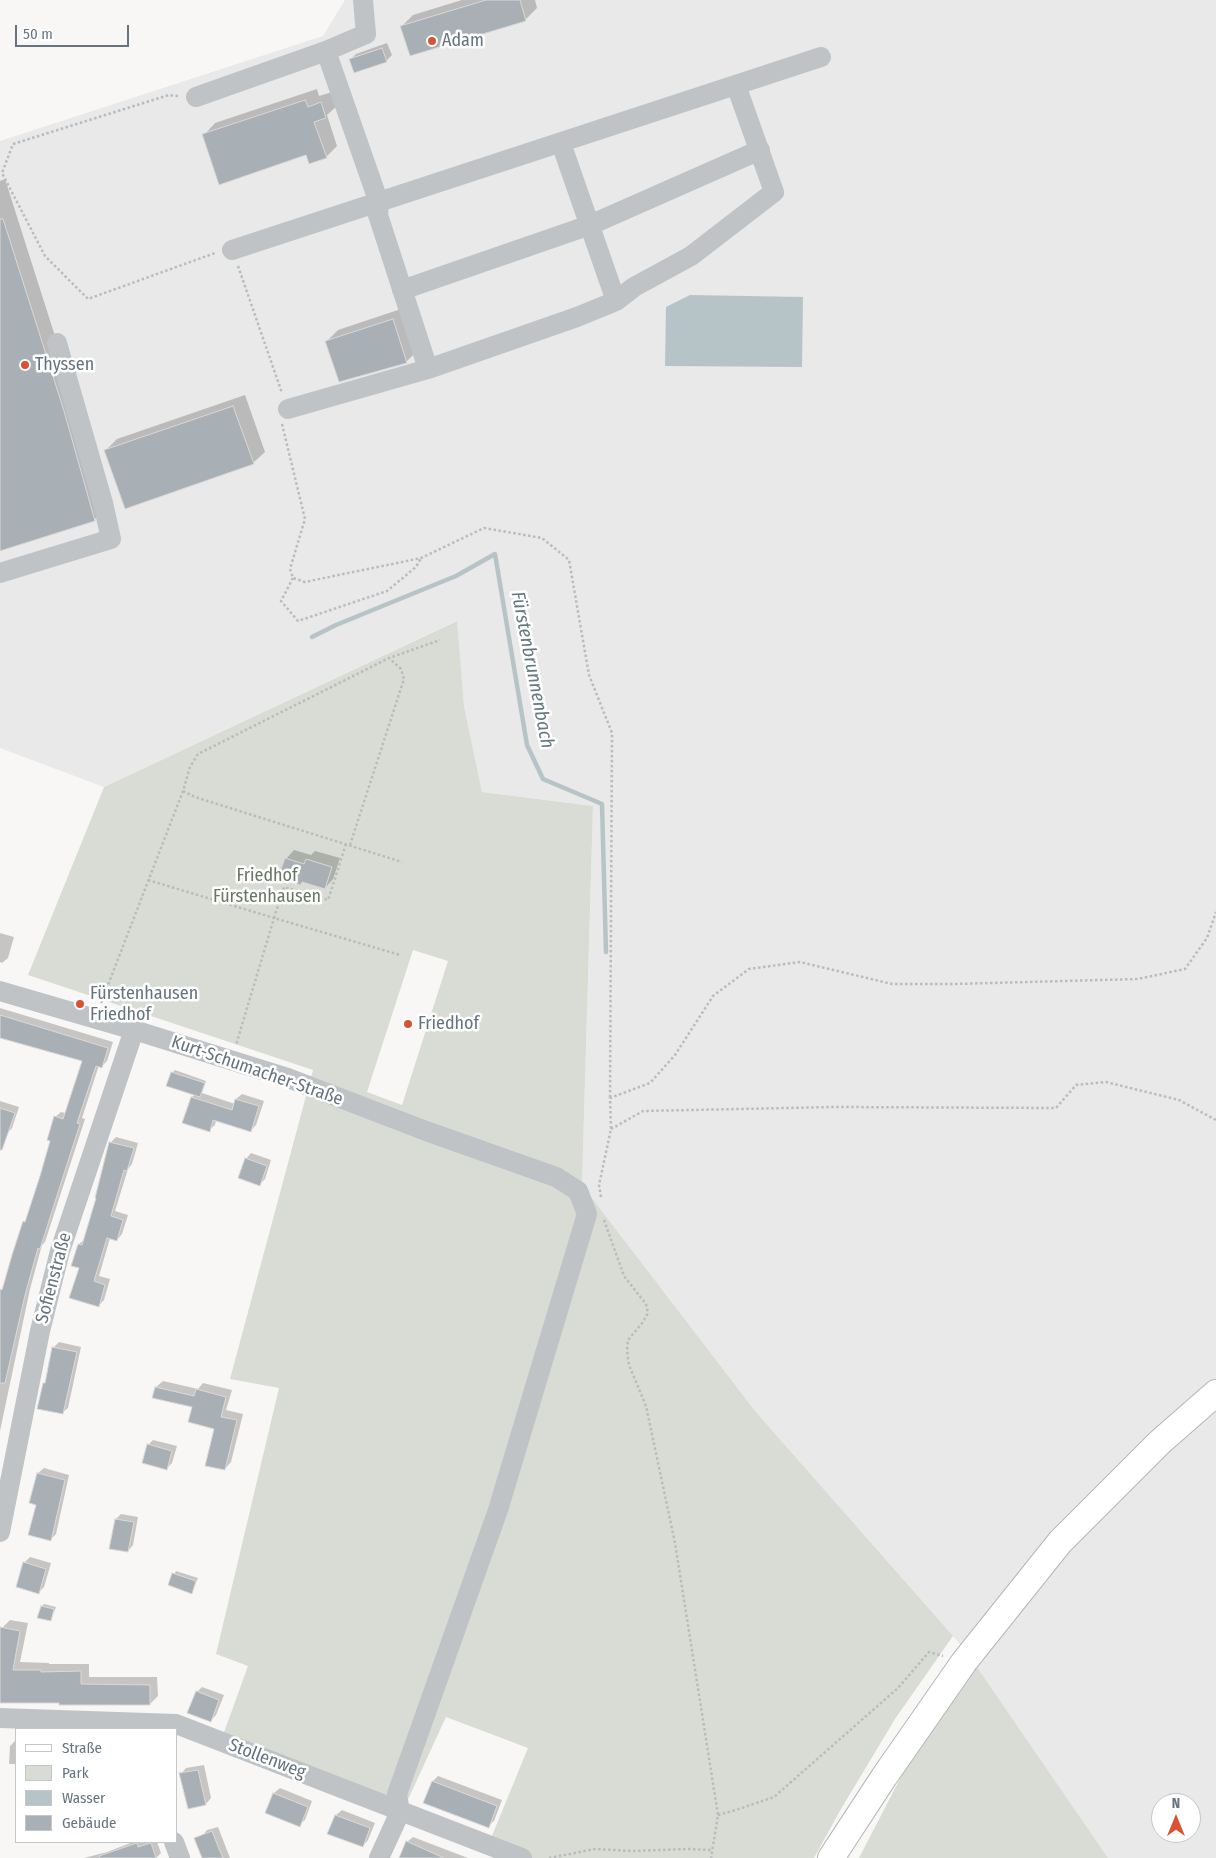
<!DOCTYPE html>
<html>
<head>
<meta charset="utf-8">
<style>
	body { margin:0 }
	#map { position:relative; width:1216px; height:1858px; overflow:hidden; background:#f8f7f5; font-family:"Fira Sans Condensed",sans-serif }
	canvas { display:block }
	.legend { position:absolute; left:15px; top:1728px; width:162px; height:115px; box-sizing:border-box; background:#fff; border:1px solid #c1c7cb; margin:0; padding:6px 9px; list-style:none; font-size:15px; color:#65747e }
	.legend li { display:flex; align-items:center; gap:10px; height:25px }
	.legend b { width:25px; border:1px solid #c1c7cb }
	.north { position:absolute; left:1151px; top:1793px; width:50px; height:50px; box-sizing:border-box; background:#fff; border:1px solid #c1c7cb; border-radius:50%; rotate:0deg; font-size:14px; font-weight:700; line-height:20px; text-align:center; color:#65747e }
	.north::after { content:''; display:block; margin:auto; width:18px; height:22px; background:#d85234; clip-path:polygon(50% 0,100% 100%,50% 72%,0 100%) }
	.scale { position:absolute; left:15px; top:25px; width:114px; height:22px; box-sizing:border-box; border:2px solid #65747e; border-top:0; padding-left:6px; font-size:15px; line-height:18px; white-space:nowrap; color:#65747e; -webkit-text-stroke:4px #fff; paint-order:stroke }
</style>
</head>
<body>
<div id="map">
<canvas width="1216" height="1858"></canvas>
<ul class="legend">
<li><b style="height:6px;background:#fff"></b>Straße</li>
<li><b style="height:14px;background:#d8dcd4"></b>Park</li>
<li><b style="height:14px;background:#b7c4c7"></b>Wasser</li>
<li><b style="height:14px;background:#a9b0b5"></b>Gebäude</li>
</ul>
<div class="north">N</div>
<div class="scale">50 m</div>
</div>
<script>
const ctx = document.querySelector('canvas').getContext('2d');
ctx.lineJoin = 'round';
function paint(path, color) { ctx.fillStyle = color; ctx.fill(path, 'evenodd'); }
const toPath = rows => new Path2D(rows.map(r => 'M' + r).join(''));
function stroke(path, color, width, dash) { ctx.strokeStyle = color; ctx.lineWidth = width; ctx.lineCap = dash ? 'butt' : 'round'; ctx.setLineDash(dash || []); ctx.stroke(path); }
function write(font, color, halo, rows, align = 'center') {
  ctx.font = font + ' "Fira Sans Condensed",sans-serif'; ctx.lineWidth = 5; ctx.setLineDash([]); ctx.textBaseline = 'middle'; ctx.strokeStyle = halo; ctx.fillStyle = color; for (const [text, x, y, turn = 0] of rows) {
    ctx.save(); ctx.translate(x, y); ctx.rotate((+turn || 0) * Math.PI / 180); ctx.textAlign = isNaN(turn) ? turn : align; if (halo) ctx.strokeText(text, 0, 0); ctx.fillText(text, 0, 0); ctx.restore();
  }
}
paint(toPath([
	[345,0,1216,0,1216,1858,1108,1858,966,1651,755,1411,582,1185,593,806,482,792,464,706,456,621,104,787,0,748,0,141,323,36],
	[1161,1803,1191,1803,1191,1833,1161,1833]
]), '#e8e9e8');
paint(toPath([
	[457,621,464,706,482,792,593,806,582,1185,755,1411,953,1636,895,1719,841,1809,814,1858,528,1858,491,1838,528,1748,446,1717,405,1806,223,1735,248,1666,216,1654,279,1388,230,1379,313,1070,28,975,104,787],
	[413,950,448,961,402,1105,367,1092],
	[966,1651,1108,1858,859,1858]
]), '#d8dcd4');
paint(toPath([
	[690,295,803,297,802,367,665,366,666,307]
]), '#b7c4c7');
paint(toPath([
	[462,0,535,0,537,8,526,19,411,55,402,26,413,15],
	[387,43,392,55,386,61,351,59,356,54],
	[317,89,319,96,332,92,337,106,327,115,337,146,326,157,204,135,215,123],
	[5,179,75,399,106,508,94,520,0,550,0,181],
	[404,308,418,350,407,361,340,381,327,341,338,330],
	[245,395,265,452,253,463,106,450,117,439],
	[294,850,311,855,315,851,340,858,333,879,325,888,303,881,301,884,286,859],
	[0,933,14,937,8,958,2,963,0,962],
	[0,1008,113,1042,107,1061,102,1066,99,1065,82,1118,85,1119,45,1242,42,1245,30,1289,0,1431,0,1291,5,1285,24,1222,28,1218,51,1141,55,1117,61,1112,65,1113,84,1061,0,1037],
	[175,1070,206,1081,202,1093,235,1104,236,1099,242,1094,264,1101,256,1125,251,1130,216,1120,215,1125,209,1130,184,1122,192,1097,195,1094,172,1073],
	[0,1101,19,1107,12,1128,7,1134,0,1132],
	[116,1137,138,1143,132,1164,128,1169,115,1211,128,1215,122,1234,117,1240,110,1238,99,1276,110,1279,104,1300,98,1306,80,1268,79,1244,85,1239,98,1197,96,1197,111,1142],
	[251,1153,271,1160,265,1179,260,1184,246,1159],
	[59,1342,81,1347,68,1408,62,1413,44,1383,47,1380,53,1348],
	[163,1381,198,1389,203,1383,232,1390,226,1410,243,1414,231,1462,225,1469,215,1428,194,1406,156,1387],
	[153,1440,177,1446,172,1463,167,1468,148,1445],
	[44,1468,69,1475,56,1534,50,1540,37,1504,38,1473],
	[121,1514,138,1517,133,1545,128,1551,116,1519],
	[30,1557,51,1563,44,1587,39,1592,18,1586,25,1562],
	[176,1571,198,1578,192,1592,169,1585],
	[44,1604,56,1607,51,1620,42,1606],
	[10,1620,28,1623,20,1662,49,1663,49,1664,89,1664,89,1677,157,1677,158,1696,150,1704,0,1702,0,1636,2,1628],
	[202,1687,224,1695,216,1715,210,1721,197,1692],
	[15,1741,16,1764,9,1764,10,1746],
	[204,1765,211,1798,206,1804,189,1808,181,1774,186,1768],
	[438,1776,502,1800,494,1821,488,1826,433,1781],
	[280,1788,312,1801,305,1820,299,1825,266,1812,274,1793],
	[342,1810,375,1823,368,1840,363,1846,329,1833,336,1815],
	[218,1827,230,1858,210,1858,202,1836,207,1830],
	[413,1837,468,1858,400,1858,407,1842],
	[133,1842,157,1842,161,1853,156,1858,84,1858,107,1852]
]), '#0003');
stroke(toPath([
	[312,637,336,625,456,576,495,554,527,745,543,779,602,804,606,952]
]), '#b7c4c7', 4.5);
const building = toPath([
	[486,0,520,0,526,21,410,56,400,26,486,0],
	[382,48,387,62,354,73,349,59,382,48],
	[305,100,308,107,321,102,326,118,314,122,327,158,309,164,306,155,219,185,202,134,305,100],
	[0,219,3,219,64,411,95,521,0,551,0,219],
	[393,319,407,363,339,382,325,341,393,319],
	[233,406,254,464,125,509,104,450,233,406],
	[285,858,304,864,306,859,332,867,325,889,302,882,301,885,278,878,285,858],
	[0,1015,108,1048,102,1068,96,1066,77,1123,80,1124,61,1183,40,1249,38,1248,25,1295,5,1383,0,1383,0,1289,2,1290,12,1255,23,1221,25,1222,40,1176,50,1141,47,1140,54,1116,63,1119,82,1061,0,1038,0,1015],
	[171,1072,205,1083,200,1097,166,1086,171,1072],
	[191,1097,232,1110,235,1099,259,1106,251,1132,213,1120,210,1132,182,1123,191,1097],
	[0,1108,15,1113,2,1150,0,1150,0,1108],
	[109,1142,134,1148,127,1171,124,1170,111,1216,123,1220,117,1241,107,1238,94,1281,105,1285,99,1307,69,1298,79,1268,71,1266,78,1244,82,1245,96,1198,95,1198,109,1142],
	[245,1158,267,1166,260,1186,238,1178,245,1158],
	[52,1347,77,1352,63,1414,37,1409,43,1383,45,1383,52,1347],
	[155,1387,194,1396,196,1389,226,1397,221,1417,237,1420,225,1470,205,1466,214,1429,188,1422,192,1407,152,1398,155,1387],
	[147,1444,172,1451,167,1470,142,1463,147,1444],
	[37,1473,65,1480,51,1541,28,1535,36,1505,29,1503,37,1473],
	[115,1519,134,1522,128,1552,109,1549,115,1519],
	[23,1562,46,1569,39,1594,16,1587,23,1562],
	[172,1573,196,1581,192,1594,168,1585,172,1573],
	[41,1606,54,1609,51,1621,37,1618,41,1606],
	[0,1627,20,1631,13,1670,41,1670,41,1672,81,1671,81,1684,150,1685,150,1705,59,1705,59,1703,0,1703,0,1627],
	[196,1691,219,1700,211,1722,187,1713,196,1691],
	[198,1770,206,1805,188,1809,179,1773,198,1770],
	[432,1781,497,1806,489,1828,423,1803,432,1781],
	[273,1793,308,1807,300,1827,265,1813,273,1793],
	[335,1815,370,1828,363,1847,327,1834,335,1815],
	[212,1831,219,1849,223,1858,202,1858,194,1838,212,1831],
	[406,1841,444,1858,399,1858,406,1841],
	[137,1843,138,1847,151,1843,156,1858,100,1858,99,1856,137,1843]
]);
paint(building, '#a9b0b5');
stroke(building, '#d9d9d7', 1);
const major = toPath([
	[831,1858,884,1777,964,1662,1060,1542,1160,1442,1216,1393]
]);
stroke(major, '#b2b7bb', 28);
stroke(toPath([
	[178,96,169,95,13,144,2,173,45,256,88,299,215,253],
	[238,266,282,393],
	[282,424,305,519,290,569,293,578,305,582,421,558,484,528,542,538,569,560,589,675,612,733,610,1098],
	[293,578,281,601,298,621,387,591,416,567,421,558],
	[183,791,195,797,402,862],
	[346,844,328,900,284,887,274,918,400,955],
	[350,845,404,679,401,669,389,658],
	[148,880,274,918,236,1045],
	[101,1003,183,791,190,767,198,754,389,658,440,640],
	[611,1129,643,1111,834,1107,1056,1108,1076,1085,1106,1082,1179,1100,1216,1120],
	[601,1197,599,1185,611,1129,610,1098,650,1083,675,1055,713,996,749,969,800,962,892,984,954,984,1138,979,1185,969,1207,938,1216,912],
	[604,1220,624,1276,646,1304,648,1313,643,1322,628,1340,627,1351,629,1365,646,1406,675,1543,718,1815,711,1858],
	[718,1815,736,1810,774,1797,898,1688,929,1652,943,1656],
	[549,1858,595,1849,632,1851,688,1849,712,1850]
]), '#b9bcbe', 2.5, [2.5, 2.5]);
stroke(toPath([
	[326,51,379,203,378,215,428,369],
	[196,97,326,51,366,34,363,0],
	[561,143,616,301],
	[232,250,821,57],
	[402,290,590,225,760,150],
	[288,409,428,369,577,317,616,301,634,287,691,256,774,192,736,85],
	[0,573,111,539,103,503,57,343],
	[0,991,134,1030,288,1078,426,1131,556,1177,578,1191,587,1214,498,1510,397,1794,400,1812,379,1858],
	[0,1532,40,1331,60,1251,134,1030],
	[0,1718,176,1724,522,1858],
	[174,1842,180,1858]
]), '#bfc3c6', 20);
stroke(major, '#fff', 26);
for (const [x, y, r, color] of [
	[432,41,5,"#d85234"],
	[25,365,5,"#d85234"],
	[80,1004,5,"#d85234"],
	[408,1024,5,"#d85234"]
]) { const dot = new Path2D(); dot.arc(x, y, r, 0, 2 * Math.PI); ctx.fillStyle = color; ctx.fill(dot); stroke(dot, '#fff', 2); }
write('18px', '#65747e', '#fff', [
	["Adam",442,41],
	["Thyssen",35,365],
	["Fürstenhausen",90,994],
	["Friedhof",90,1015],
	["Friedhof",418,1024]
], 'left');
write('18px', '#677763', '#fff', [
	["Friedhof",267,876],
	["Fürstenhausen",267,897]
]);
write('18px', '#65747e', '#fff', [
	["Kurt-Schumacher-Straße",257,1071,19],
	["Sofienstraße",54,1278,-75],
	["Stollenweg",267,1759,21]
]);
write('italic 19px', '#647a7f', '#fff', [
	["Fürstenbrunnenbach",532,670,79]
]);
</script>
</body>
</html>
